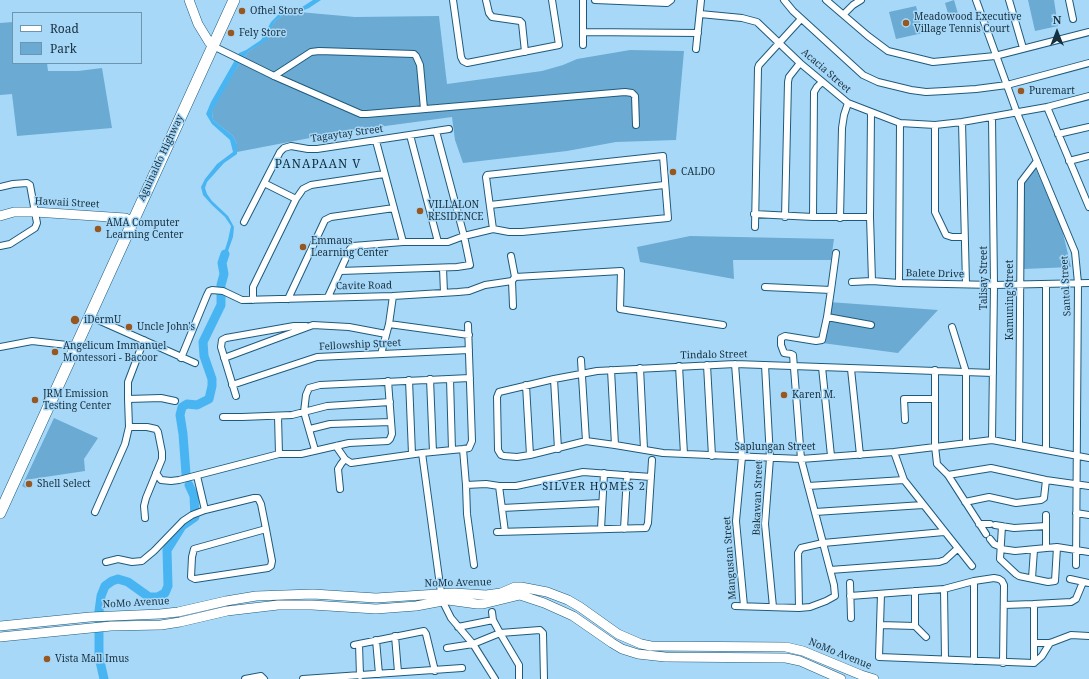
<!DOCTYPE html>
<html>
<head>
<meta charset="utf-8">
<style>
	body { margin:0 }
	#map { position:relative; width:1089px; height:679px; overflow:hidden; background:#a8d8f8; font-family:"Noto Serif",serif }
	canvas { display:block }
	.legend { position:absolute; left:12px; top:12px; width:130px; height:52px; box-sizing:border-box; background:#a8d8f8; border:1px solid #6e95ae; margin:0; padding:5px 7px; list-style:none; font-size:12px; color:#17303f }
	.legend li { display:flex; align-items:center; gap:8px; height:20px }
	.legend b { width:20px; border:1px solid #6e95ae }
	.north { position:absolute; left:1037px; top:12px; width:40px; height:40px; -webkit-text-stroke:3px #a8d8f8; paint-order:stroke; rotate:0deg; font-size:11px; font-weight:700; line-height:16px; text-align:center; color:#17303f }
	.north::after { content:''; display:block; margin:auto; width:14px; height:18px; background:#17303f; clip-path:polygon(50% 0,100% 100%,50% 72%,0 100%) }
</style>
</head>
<body>
<div id="map">
<canvas width="1089" height="679"></canvas>
<ul class="legend">
<li><b style="height:5px;background:#fff"></b>Road</li>
<li><b style="height:11px;background:#6aaad3"></b>Park</li>
</ul>
<div class="north">N</div>
</div>
<script>
const ctx = document.querySelector('canvas').getContext('2d');
ctx.lineJoin = 'round';
function paint(path, color) { ctx.fillStyle = color; ctx.fill(path, 'evenodd'); }
const toPath = rows => new Path2D(rows.map(r => 'M' + r).join(''));
function stroke(path, color, width, dash) { ctx.strokeStyle = color; ctx.lineWidth = width; ctx.lineCap = dash ? 'butt' : 'round'; ctx.setLineDash(dash || []); ctx.stroke(path); }
function write(font, color, halo, rows, align = 'center') {
  ctx.font = font + ' "Noto Serif",serif'; ctx.lineWidth = 3; ctx.setLineDash([]); ctx.textBaseline = 'middle'; ctx.strokeStyle = halo; ctx.fillStyle = color; for (const [text, x, y, turn = 0] of rows) {
    ctx.save(); ctx.translate(x, y); ctx.rotate((+turn || 0) * Math.PI / 180); ctx.textAlign = isNaN(turn) ? turn : align; if (halo) ctx.strokeText(text, 0, 0); ctx.fillText(text, 0, 0); ctx.restore();
  }
}
paint(toPath([
	[954,0,959,17,950,20,945,3],
	[1028,0,1054,0,1058,26,1035,31],
	[916,6,923,33,896,39,889,12],
	[299,12,355,17,439,16,447,84,542,71,563,65,577,59,630,50,684,51,676,140,616,142,567,151,463,163,455,140,452,117,341,132,237,152,237,144,233,136,213,120,212,111,213,106,238,66,249,51,263,42,275,21,285,14],
	[13,22,13,63,47,63,48,71,78,71,102,68,112,128,17,136,12,94,0,95,0,23],
	[1035,167,1062,229,1071,267,1024,269,1024,178],
	[690,236,834,239,831,260,733,260,734,279,640,262,637,247],
	[829,302,938,310,898,353,822,343],
	[54,418,98,438,84,459,85,471,25,480,26,488,22,486]
]), '#6aaad3');
paint(toPath([
	[313,0,321,0,309,8,302,11,285,14,275,21,271,29,267,40,249,51,238,66,212,111,213,120,233,136,237,144,237,154,224,163,207,182,205,188,207,194,212,201,228,216,234,227,233,237,223,265,220,265,228,240,231,226,225,217,212,205,203,195,201,187,205,179,217,164,233,152,230,140,212,124,206,114,211,102,239,53,246,50,261,40,271,22,279,14,299,9]
]), '#48b5f2');
stroke(toPath([
	[186,474,183,434,180,415,182,407,187,404,197,405,209,399,212,386,212,379,204,356,203,342,221,305,221,285,224,274,222,263,225,254],
	[104,679,99,657,99,611,101,596,105,586,112,581,118,579,128,582,149,597,158,597,165,593,168,586,167,550,182,526,195,517,194,496,189,485]
]), '#48b5f2', 9);
const street = toPath([
	[453,0,461,57,463,61,467,63,559,45,552,0],
	[486,0,489,13,492,17,520,21,522,23,525,52],
	[595,0,667,3,671,0],
	[784,0,793,11,863,75,878,82,911,90,926,92,945,91,976,89,1007,85,1089,63],
	[826,0,868,36,888,51,933,62,995,56,1089,32],
	[976,0,1017,113,1075,252,1078,283,1076,565],
	[1009,0,1023,48],
	[1069,0,1073,19],
	[700,14,742,18,757,22,800,63,848,103,900,123,935,125,962,122,1047,107,1089,96],
	[844,14,853,5,861,0],
	[583,32,698,33],
	[583,45,583,0],
	[213,46,274,76,361,114,367,114,625,92,632,93,635,96,636,125],
	[696,49,701,0],
	[274,76,311,52,319,51,414,54,416,56,420,65,424,109],
	[1047,107,1089,207],
	[871,113,870,217,872,281],
	[992,117,994,285,992,440],
	[962,122,966,284],
	[935,125,935,212,946,235,952,237,964,237],
	[1058,134,1089,127],
	[410,135,438,242],
	[376,141,403,242],
	[1069,161,1089,156],
	[264,183,296,199],
	[0,187,13,184,27,183,30,185,37,223,35,228,10,244,0,246],
	[490,205,664,185],
	[754,214,813,217,870,217],
	[785,217,788,82,789,77,800,63],
	[813,217,814,92,817,87,822,82],
	[840,218,842,128,844,115,848,103],
	[244,222,280,152,284,148,291,146,308,149,317,149,449,129],
	[755,227,758,68,759,65,801,19],
	[511,256,515,277],
	[443,268,444,293],
	[340,271,457,267,470,265,464,236,436,131],
	[852,282,872,281,899,283,994,285,1089,283],
	[899,283,900,123],
	[765,287,831,290,836,253],
	[328,297,350,249,353,246,403,242,448,242,464,236,493,229,509,232,522,232,668,218,663,156,487,175,486,177,493,229],
	[288,299,325,220,331,217,394,208],
	[253,300,253,287,296,199,303,189,311,185,384,174],
	[513,306,512,281,515,277,621,271,620,309,723,325],
	[89,316,195,363],
	[827,317,871,325],
	[389,324,469,335],
	[952,327,966,372,966,443],
	[0,347,32,341,76,346],
	[381,354,389,324,393,296],
	[181,358,207,295,209,291,212,290,223,291,242,300,393,296,458,292,469,291,485,285,512,281],
	[224,358,313,325,349,327,386,334],
	[581,360,586,441],
	[735,364,742,457,736,521,744,606],
	[707,365,712,456],
	[765,365,770,458,765,524,773,607],
	[679,366,684,454],
	[822,367,831,456],
	[640,368,644,449],
	[851,369,860,455],
	[611,370,615,445],
	[935,370,935,446,937,464,948,475,986,534],
	[993,373,735,364,597,371,554,379,499,392,497,397,498,450,501,455,504,456,517,457,530,455,586,441,615,445,663,453,801,459,894,452,992,440,1089,458],
	[430,379,433,452],
	[450,379,452,450],
	[554,379,558,449],
	[409,380,412,454],
	[232,385,317,357,469,350],
	[526,385,530,455],
	[236,396,221,347,222,340,226,338,294,326,306,326],
	[128,399,161,398,175,401],
	[278,416,279,454],
	[223,417,242,417,292,415,327,406,390,402],
	[905,420,904,399,935,399],
	[129,427,147,427,156,429,158,432,162,452,162,459,146,498,144,506,145,518],
	[310,429,330,424,391,422],
	[1019,444,1021,182,1037,161],
	[336,446,345,459,351,463,422,453,463,449,469,448,472,441,468,325],
	[463,449,466,485,467,514,474,565],
	[1046,449,1046,284],
	[315,450,304,412,306,395,309,388,320,385,470,378],
	[894,452,904,480,972,566],
	[422,453,442,600,451,618,473,644,495,679],
	[156,473,161,480,171,481,179,480,279,454,301,454,349,443,388,441,390,439,392,434,388,381],
	[948,475,991,468,1046,480,1089,486],
	[197,476,205,510],
	[466,485,486,484,499,486,516,486,583,472,651,477],
	[499,486,505,532],
	[808,486,904,480],
	[340,489,338,469,341,464,345,459],
	[965,502,989,497,1016,503,1041,500,1044,498,1046,480],
	[502,508,602,503],
	[95,512,125,444,129,427,128,399,128,382,144,340],
	[815,512,923,505],
	[1076,513,1089,515],
	[1046,515,1046,548],
	[979,524,990,524],
	[995,525,1014,528,1046,526],
	[1002,526,1000,559,1016,574,1019,576,1048,582,1055,581,1057,547],
	[601,529,604,473],
	[624,529,627,475],
	[497,532,646,528,648,523,652,460],
	[990,539,994,544,1001,547],
	[1001,549,1015,551,1057,547,1089,552],
	[106,562,118,559,132,562,142,561,154,551,183,521,192,515,205,510,254,498,258,498,261,504,266,529,272,561,271,566,268,568,195,579,191,577,192,557,194,549,266,529],
	[830,570,939,562,945,560,957,549],
	[1032,578,1034,550],
	[1070,579,1089,583],
	[974,581,974,661],
	[850,583,851,618],
	[944,589,945,659],
	[915,591,915,626,926,637],
	[881,594,879,657,1034,663,1042,656,1050,643],
	[850,596,944,589,974,581,994,578,999,579,1002,581,1004,585,1003,663],
	[1004,605,1034,604],
	[735,606,799,608,810,607,826,601,835,596,834,585,801,459,793,355,791,354,784,353,781,345,781,338,785,336,816,341,822,340,827,317,831,290],
	[799,608,798,553,801,548,823,543,944,532],
	[492,612,493,620,500,633,519,665,519,679],
	[880,625,915,626],
	[458,627,493,620],
	[395,636,398,672],
	[376,640,379,674],
	[1034,643,1050,643,1071,635,1089,636],
	[359,644,360,676],
	[354,645,424,631,426,634,435,671],
	[447,648,473,644,500,633,540,630,543,633,544,679],
	[1034,663,1034,604,1071,602,1076,599,1083,582],
	[245,679,261,676,264,679],
	[303,679,462,668]
]);
const secondary = toPath([
	[189,0,198,24,209,42,213,46],
	[0,216,14,212,35,212,125,218,133,221],
	[0,626,90,617,160,614,178,612,226,601,256,596,313,594,376,598,454,593,486,595,501,593,515,587,521,587,547,592,568,600,580,607,618,634,641,644,651,646,786,647,803,651,861,675,874,679],
	[0,637,111,626,161,625,180,622,227,611,278,605,312,605,376,609,416,606,448,600,477,604,483,604,520,595,544,603,573,616,612,643,622,649,638,654,665,657,786,658,800,661,841,679]
]);
const highway = toPath([
	[0,513,234,0]
]);
stroke(street, '#1d5b7d', 8);
stroke(secondary, '#1d5b7d', 10);
stroke(highway, '#1d5b7d', 12);
stroke(street, '#fff', 6);
stroke(secondary, '#fff', 9);
stroke(highway, '#fff', 11);
for (const [x, y, r, color] of [
	[242,11,4,"#975721"],
	[906,23,4,"#975721"],
	[231,33,4,"#975721"],
	[1021,91,4,"#975721"],
	[673,172,4,"#975721"],
	[420,211,4,"#975721"],
	[98,229,4,"#975721"],
	[303,247,4,"#975721"],
	[75,320,5,"#975721"],
	[129,327,4,"#975721"],
	[55,352,4,"#975721"],
	[784,395,4,"#975721"],
	[35,400,4,"#975721"],
	[29,484,4,"#975721"],
	[47,659,4,"#975721"]
]) { const dot = new Path2D(); dot.arc(x, y, r, 0, 2 * Math.PI); ctx.fillStyle = color; ctx.fill(dot); stroke(dot, '#a8d8f8', 1.5); }
write('10px', '#17303f', '#a8d8f8', [
	["Ofhel Store",250,11],
	["Meadowood Executive",914,17],
	["Village Tennis Court",914,29],
	["Fely Store",239,33],
	["Puremart",1029,91],
	["CALDO",681,172],
	["VILLALON",428,205],
	["RESIDENCE",428,217],
	["AMA Computer",106,223],
	["Learning Center",106,235],
	["Emmaus",311,241],
	["Learning Center",311,253],
	["iDermU",84,320],
	["Uncle John's",137,327],
	["Angelicum Immanuel",63,346],
	["Montessori - Bacoor",63,358],
	["JRM Emission",43,394],
	["Testing Center",43,406],
	["Karen M.",792,395],
	["Shell Select",37,484],
	["Vista Mall Imus",55,659]
], 'left');
write('10px', '#17303f', '#a8d8f8', [
	["Acacia Street",826,71,41],
	["Tagaytay Street",347,134,-8],
	["Aguinaldo Highway",161,158,-65],
	["Hawaii Street",67,203,3],
	["Balete Drive",935,274,1],
	["Talisay Street",984,278,-90],
	["Cavite Road",364,286,-1],
	["Santol Street",1066,286,-93],
	["Kamuning Street",1010,300,-90],
	["Fellowship Street",360,345,-3],
	["Tindalo Street",714,355,-1],
	["Saplungan Street",775,447],
	["Bakawan Street",758,498,-88],
	["Mangustan Street",730,558,-94],
	["NoMo Avenue",458,583,-1],
	["NoMo Avenue",136,603,-3],
	["NoMo Avenue",840,654,22]
]);
ctx.letterSpacing = '1px';
write('11px', '#0d2d3f', '#a8d8f8', [
	["SILVER HOMES 2",594,487]
]);
ctx.letterSpacing = '0px';
ctx.letterSpacing = '1px';
write('12px', '#0d2d3f', '#a8d8f8', [
	["PANAPAAN V",318,165]
]);
ctx.letterSpacing = '0px';
</script>
</body>
</html>
